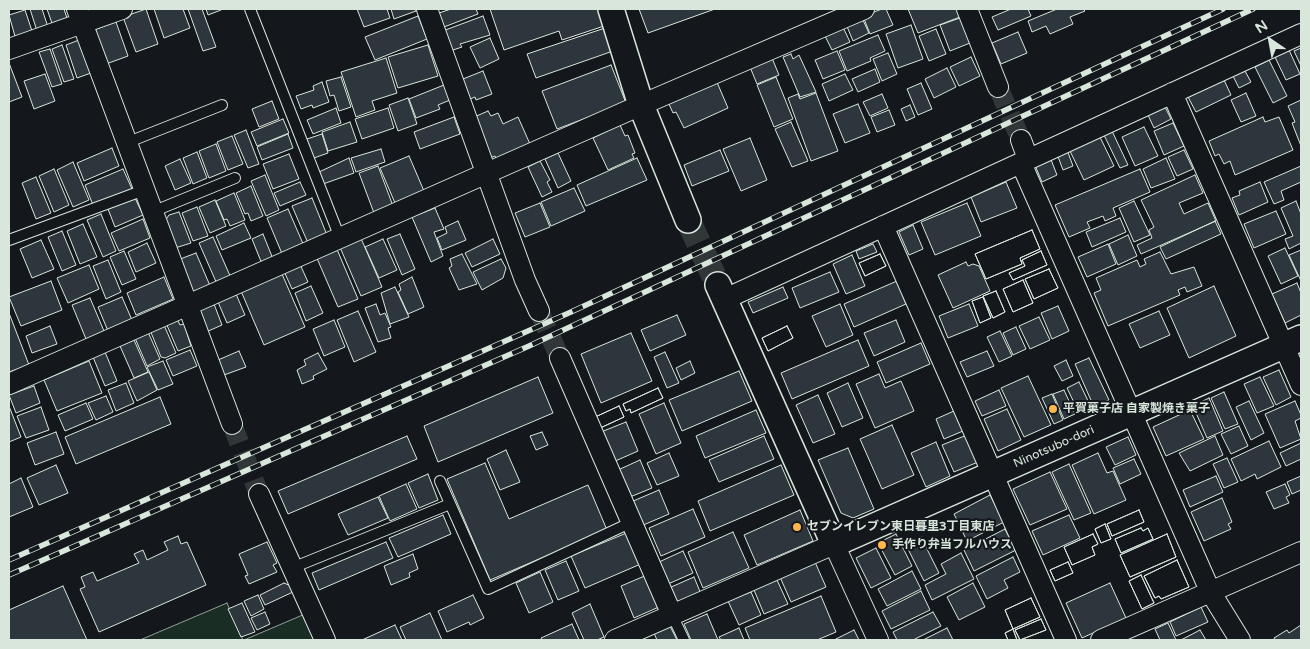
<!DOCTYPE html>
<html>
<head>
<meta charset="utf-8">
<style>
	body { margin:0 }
	#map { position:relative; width:1310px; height:649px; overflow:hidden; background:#14181c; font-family:"Varela Round",sans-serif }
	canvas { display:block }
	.frame { position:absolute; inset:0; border:10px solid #d8e6dc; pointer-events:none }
	.north { position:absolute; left:1245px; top:15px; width:50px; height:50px; -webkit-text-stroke:4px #14181c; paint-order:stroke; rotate:327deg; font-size:14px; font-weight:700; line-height:20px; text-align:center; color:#d8e6dc }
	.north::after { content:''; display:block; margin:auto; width:18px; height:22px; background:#d8e6dc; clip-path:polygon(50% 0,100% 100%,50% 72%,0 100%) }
</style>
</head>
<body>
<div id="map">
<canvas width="1310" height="649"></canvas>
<div class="frame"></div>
<div class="north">N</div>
</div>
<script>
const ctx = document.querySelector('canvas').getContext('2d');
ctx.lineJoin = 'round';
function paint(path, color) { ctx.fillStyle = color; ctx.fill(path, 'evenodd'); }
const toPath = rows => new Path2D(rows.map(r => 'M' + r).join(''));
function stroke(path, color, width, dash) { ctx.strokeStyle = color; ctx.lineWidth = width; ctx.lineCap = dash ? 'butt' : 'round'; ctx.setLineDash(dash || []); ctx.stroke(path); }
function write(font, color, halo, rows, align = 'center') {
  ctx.font = font + ' "Varela Round","Noto Sans JP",sans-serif'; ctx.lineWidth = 4; ctx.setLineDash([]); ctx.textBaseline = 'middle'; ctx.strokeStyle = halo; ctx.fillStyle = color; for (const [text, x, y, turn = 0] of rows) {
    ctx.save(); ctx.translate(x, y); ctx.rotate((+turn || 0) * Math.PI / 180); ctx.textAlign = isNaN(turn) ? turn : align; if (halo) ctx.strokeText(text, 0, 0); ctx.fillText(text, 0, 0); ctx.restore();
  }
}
const green = toPath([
	[227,603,243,640,140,640,227,603],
	[305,614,317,640,244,640,305,614]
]);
paint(green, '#1a2d24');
stroke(green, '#939e99', 1);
const building = toPath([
	[30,9,42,9,48,27,37,31,30,9],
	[47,9,64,9,68,21,53,26,47,9],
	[146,9,158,44,136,52,123,17,146,9],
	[154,9,183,9,190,28,164,38,154,9],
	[188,9,202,9,216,47,203,51,188,9],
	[206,9,221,9,221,10,208,15,206,9],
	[357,9,387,9,390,18,364,27,357,9],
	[391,9,415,9,416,11,394,19,391,9],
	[451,9,476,9,478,14,444,27,439,13,451,9],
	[490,9,598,9,604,26,562,40,559,31,504,50,490,9],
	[639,9,715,9,648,33,639,9],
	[882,9,886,9,893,25,870,34,863,16,882,9],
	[908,9,957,9,960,17,918,33,908,9],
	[1011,9,1028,9,1031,16,998,30,992,17,1011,9],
	[1057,9,1083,9,1085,11,1070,17,1073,24,1050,34,1046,26,1032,32,1028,21,1057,9],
	[25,10,33,34,16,40,9,15,25,10],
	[418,16,427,39,375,60,365,37,418,16],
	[483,16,490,35,460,44,462,47,447,52,440,32,483,16],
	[862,18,869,33,853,41,846,24,862,18],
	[960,18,970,43,950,51,940,25,960,18],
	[116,22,128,56,106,64,94,30,116,22],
	[842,25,850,42,832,50,824,34,842,25],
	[911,25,923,59,898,68,886,34,911,25],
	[605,28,613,51,536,78,527,54,605,28],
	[936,29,946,54,929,61,919,36,936,29],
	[1018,32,1027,53,1001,64,992,43,1018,32],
	[878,35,885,51,870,58,871,61,847,71,839,51,878,35],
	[490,38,499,59,480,68,470,47,490,38],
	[79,40,91,73,77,78,66,45,79,40],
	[62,45,74,79,64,82,52,49,62,45],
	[428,45,438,76,398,88,388,57,428,45],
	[1301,48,1301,66,1294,51,1301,48],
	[50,49,62,84,52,87,39,52,50,49],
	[1289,50,1300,74,1286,80,1275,57,1289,50],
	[837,51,845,70,823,79,815,60,837,51],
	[888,53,897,74,882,81,873,59,888,53],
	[791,54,793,59,799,55,816,92,800,97,783,57,791,54],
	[971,57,980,76,959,86,950,67,971,57],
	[386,58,397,93,372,101,375,110,356,117,341,72,386,58],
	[772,58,779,75,757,84,750,67,772,58],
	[1269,60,1287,96,1273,103,1255,67,1269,60],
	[9,63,22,97,9,102,9,63],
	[611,65,626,103,557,129,542,91,611,65],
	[947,68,956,87,934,98,925,79,947,68],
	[875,69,880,82,858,92,852,79,875,69],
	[483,71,492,94,476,100,475,97,465,101,458,81,483,71],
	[1245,71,1251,82,1239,88,1233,76,1245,71],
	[45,74,55,101,34,109,24,81,45,74],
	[845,74,853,90,829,101,822,84,845,74],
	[341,77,351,107,339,111,334,95,330,96,326,81,341,77],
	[776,77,793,119,774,127,757,85,776,77],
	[716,80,728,108,684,128,676,112,673,113,668,102,716,80],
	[1224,80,1231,95,1196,112,1188,97,1224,80],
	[322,82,329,102,313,108,312,105,301,109,296,96,314,90,313,86,322,82],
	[921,83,932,109,918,115,907,89,921,83],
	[444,85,450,100,438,105,440,109,416,118,409,99,444,85],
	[816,93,838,151,811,161,788,98,798,94,800,99,816,93],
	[1246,93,1256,116,1241,122,1231,100,1246,93],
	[882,94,888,108,870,116,863,102,882,94],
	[408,98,417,124,398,131,389,105,408,98],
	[1301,100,1301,146,1292,123,1295,122,1288,106,1301,100],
	[272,101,279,119,259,127,252,109,272,101],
	[858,104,870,133,845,143,833,114,858,104],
	[910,105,915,117,906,121,901,109,910,105],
	[1165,107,1171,119,1154,128,1148,115,1165,107],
	[336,108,341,123,313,134,307,120,336,108],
	[388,108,394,128,362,139,355,119,388,108],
	[889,110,895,125,877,132,871,117,889,110],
	[488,111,491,116,498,113,503,124,518,117,530,144,496,159,495,156,490,158,472,118,488,111],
	[454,117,460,134,420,149,414,132,454,117],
	[1263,117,1265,122,1279,117,1293,150,1235,175,1230,161,1224,164,1219,154,1215,156,1209,141,1263,117],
	[283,119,289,133,257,146,251,132,283,119],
	[350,122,357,142,328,151,322,132,350,122],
	[791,122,808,161,792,167,775,129,791,122],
	[1173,123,1184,146,1164,155,1154,131,1173,123],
	[620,125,625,136,628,135,635,153,632,154,634,158,608,170,593,138,620,125],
	[1144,127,1158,156,1135,166,1122,137,1144,127],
	[246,130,259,164,248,168,234,135,246,130],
	[1112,131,1128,165,1120,168,1104,135,1112,131],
	[288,134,293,148,262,160,257,147,288,134],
	[322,134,328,153,311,159,304,140,322,134],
	[232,136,243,164,228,170,217,142,232,136],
	[1100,137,1114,166,1084,180,1070,151,1100,137],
	[750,138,767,180,741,191,723,149,750,138],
	[216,144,226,171,209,178,199,151,216,144],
	[112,148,119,166,84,181,77,163,112,148],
	[381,149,385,162,356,172,351,158,381,149],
	[720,150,729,171,692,186,684,165,720,150],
	[1067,150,1073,166,1063,170,1057,154,1067,150],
	[1184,150,1193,169,1177,176,1168,157,1184,150],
	[197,152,207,178,193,184,183,158,197,152],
	[558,153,571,181,558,188,545,159,558,153],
	[289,154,299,179,273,189,263,164,289,154],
	[409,156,424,191,395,203,380,168,409,156],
	[1050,157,1057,175,1042,182,1034,163,1050,157],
	[349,158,354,173,323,184,319,172,349,158],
	[637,158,647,180,586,206,577,185,637,158],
	[1166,158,1175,179,1151,188,1143,169,1166,158],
	[180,159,191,183,175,190,165,166,180,159],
	[540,161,550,180,547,182,552,192,542,197,528,167,540,161],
	[73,162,89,200,73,207,57,170,73,162],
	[378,166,393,206,374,213,359,173,378,166],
	[1301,166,1301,182,1281,191,1284,200,1274,204,1264,182,1301,166],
	[54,169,69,205,54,212,39,176,54,169],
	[123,169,132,189,93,205,85,185,123,169],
	[1140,169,1150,192,1113,208,1116,216,1105,221,1103,216,1087,222,1090,228,1069,237,1055,205,1140,169],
	[265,175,279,210,266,216,251,181,265,175],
	[1195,175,1203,193,1179,203,1184,214,1208,203,1216,221,1141,254,1137,245,1152,238,1149,230,1154,227,1141,200,1195,175],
	[36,177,51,213,36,219,22,183,36,177],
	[300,182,306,195,280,206,274,193,300,182],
	[1006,182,1017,208,981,222,971,197,1006,182],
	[1260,182,1268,202,1239,215,1232,198,1240,195,1239,191,1260,182],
	[251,186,263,216,251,221,248,213,245,214,236,193,251,186],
	[574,188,585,211,551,226,541,202,574,188],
	[234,193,245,220,230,226,227,219,224,220,216,201,234,193],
	[135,198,143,215,115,227,108,209,135,198],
	[312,198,327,235,308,243,292,206,312,198],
	[215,200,226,226,210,233,199,207,215,200],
	[1134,201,1150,235,1134,242,1119,208,1134,201],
	[1296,201,1301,214,1301,243,1289,249,1285,239,1293,236,1281,208,1296,201],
	[540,203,550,227,525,237,515,213,540,203],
	[967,203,981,236,935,255,921,222,967,203],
	[197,207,208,236,193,241,182,213,197,207],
	[435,208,444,229,434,232,443,256,431,262,412,217,435,208],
	[288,209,304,246,283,256,267,218,288,209],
	[1276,211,1286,234,1254,248,1244,224,1276,211],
	[179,212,191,243,175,248,165,221,169,215,179,212],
	[101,214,116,251,103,257,87,220,101,214],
	[1120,218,1126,232,1092,247,1086,232,1120,218],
	[143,219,150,238,119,251,111,233,143,219],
	[458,221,466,240,442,250,437,238,447,233,445,227,458,221],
	[1215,221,1221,234,1166,259,1160,247,1215,221],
	[244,223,251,238,222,250,216,236,244,223],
	[83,224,97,257,80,264,67,231,83,224],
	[913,225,923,249,909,255,899,232,913,225],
	[1032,230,1040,249,1020,258,1022,264,986,279,975,254,1032,230],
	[1032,230,1040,249,1020,258,1022,264,986,279,975,254,1032,230],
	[62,231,76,265,62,271,48,237,62,231],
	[263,234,273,259,262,264,252,239,263,234],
	[400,234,415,269,402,275,387,239,400,234],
	[1128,235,1137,256,1118,265,1109,244,1128,235],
	[360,236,382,287,361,296,339,245,360,236],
	[213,237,231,278,217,284,199,243,213,237],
	[383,239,397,270,379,278,365,247,383,239],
	[493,239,500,254,472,267,465,253,493,239],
	[41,240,54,269,32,278,20,249,41,240],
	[147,243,156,263,136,272,128,252,147,243],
	[873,244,877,252,859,259,856,251,873,244],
	[1108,244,1116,264,1087,277,1078,257,1108,244],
	[336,247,358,299,338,307,316,256,336,247],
	[1285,248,1298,276,1281,284,1268,256,1285,248],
	[1301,250,1301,281,1289,255,1301,250],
	[124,251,136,279,122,285,110,257,124,251],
	[1041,251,1047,265,1013,280,1009,273,1025,266,1022,260,1041,251],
	[1041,251,1047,265,1013,280,1009,273,1025,266,1022,260,1041,251],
	[1160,252,1171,274,1194,267,1202,286,1187,292,1185,287,1178,290,1180,295,1108,326,1094,293,1101,290,1096,278,1137,260,1140,267,1146,264,1144,259,1160,252],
	[196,253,211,288,191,296,175,261,196,253],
	[462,254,477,284,459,290,449,268,452,266,450,259,462,254],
	[880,254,886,266,865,276,859,263,880,254],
	[880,254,886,266,865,276,859,263,880,254],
	[852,255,865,286,846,294,833,264,852,255],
	[501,259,506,268,503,278,482,290,473,272,501,259],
	[108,260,121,292,106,299,93,266,108,260],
	[299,262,308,282,292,289,283,269,299,262],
	[966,262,968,266,973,264,979,266,990,291,953,308,938,275,966,262],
	[89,265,99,289,68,303,57,278,89,265],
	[1049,269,1058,288,1034,299,1025,279,1049,269],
	[1049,269,1058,288,1034,299,1025,279,1049,269],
	[830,272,839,292,800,308,792,288,830,272],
	[282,274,305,327,264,345,241,291,282,274],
	[164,277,173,299,136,315,127,293,164,277],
	[412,277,424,307,408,314,398,292,401,290,399,284,412,277],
	[1023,280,1033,303,1013,312,1003,289,1023,280],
	[1023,280,1033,303,1013,312,1003,289,1023,280],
	[51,281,62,310,21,326,9,297,51,281],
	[897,281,906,304,854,327,844,304,897,281],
	[1297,283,1301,293,1301,315,1285,323,1272,294,1297,283],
	[311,286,323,313,306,321,295,293,311,286],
	[1214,286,1236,336,1189,358,1167,308,1214,286],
	[395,287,409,317,390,324,381,293,395,287],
	[783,287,788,298,753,313,748,302,783,287],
	[996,291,1005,312,993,318,983,296,996,291],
	[996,291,1005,312,993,318,983,296,996,291],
	[236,294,245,315,227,323,218,302,236,294],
	[122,297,132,320,108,331,98,307,122,297],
	[983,297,991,318,980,323,972,301,983,297],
	[983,297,991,318,980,323,972,301,983,297],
	[90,298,104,331,86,339,72,305,90,298],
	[214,304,222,325,206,332,199,309,214,304],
	[376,304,380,315,385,313,391,327,388,328,391,338,378,342,365,308,376,304],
	[840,304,853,335,826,347,812,316,840,304],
	[969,304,978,326,948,338,939,316,969,304],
	[1058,306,1069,331,1052,339,1041,313,1058,306],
	[358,311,376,352,354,362,337,320,358,311],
	[1159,311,1170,335,1140,348,1129,324,1159,311],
	[9,313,29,365,9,372,9,313],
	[677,315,686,335,650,351,641,330,677,315],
	[1039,317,1050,340,1030,349,1019,326,1039,317],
	[177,319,180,325,184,324,191,346,178,351,166,323,177,319],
	[334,320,345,347,324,356,313,329,334,320],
	[896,320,905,342,874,356,864,333,896,320],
	[164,325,176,353,165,358,161,357,150,330,164,325],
	[50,326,57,344,32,353,26,336,50,326],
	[787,326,793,338,768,351,762,338,787,326],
	[787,326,793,338,768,351,762,338,787,326],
	[1016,327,1026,349,1013,355,1003,333,1016,327],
	[1000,331,1012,356,999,362,987,337,1000,331],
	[148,332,160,359,147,366,135,338,148,332],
	[631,333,652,381,601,403,581,354,631,333],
	[134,340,148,372,134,378,120,346,134,340],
	[858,340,869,366,792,399,781,373,858,340],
	[921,343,930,364,886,383,877,362,921,343],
	[190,350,197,366,173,376,166,360,190,350],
	[239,351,246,367,224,375,218,360,239,351],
	[987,351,994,366,967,377,960,362,987,351],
	[105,352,117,381,105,386,93,357,105,352],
	[665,352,679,383,667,388,654,357,665,352],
	[318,353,327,369,313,376,314,379,302,384,297,370,306,365,304,360,318,353],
	[1089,358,1109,400,1094,407,1075,364,1089,358],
	[1066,360,1073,376,1062,381,1054,366,1066,360],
	[89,361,102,393,57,411,44,380,89,361],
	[163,361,173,384,158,390,147,367,163,361],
	[690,361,695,373,681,380,676,368,690,361],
	[1279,370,1291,397,1276,405,1263,377,1279,370],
	[739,371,752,401,682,431,669,400,739,371],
	[149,372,157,390,137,401,128,381,149,372],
	[879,374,885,388,901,381,914,411,875,428,856,384,879,374],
	[1028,376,1051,425,1024,437,1001,388,1028,376],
	[538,377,553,413,438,462,424,426,538,377],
	[1260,377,1274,406,1257,413,1244,384,1260,377],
	[1079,382,1091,407,1079,413,1067,388,1079,382],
	[126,383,134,403,116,411,108,390,126,383],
	[848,383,863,418,842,427,827,393,848,383],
	[34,386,40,403,16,413,9,395,34,386],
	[658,388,663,398,631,413,630,409,626,411,623,404,658,388],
	[658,388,663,398,631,413,630,409,626,411,623,404,658,388],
	[999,390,1006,406,982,416,975,401,999,390],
	[1064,390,1075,414,1064,419,1053,394,1064,390],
	[1224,392,1238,424,1225,429,1211,398,1224,392],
	[1052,394,1063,420,1054,424,1042,398,1052,394],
	[818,395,835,434,813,443,796,405,818,395],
	[106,396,113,412,96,420,88,403,106,396],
	[160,397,171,424,76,464,65,437,160,397],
	[1209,398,1223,431,1207,438,1193,406,1209,398],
	[1249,401,1264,433,1251,440,1236,407,1249,401],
	[1295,401,1301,415,1301,418,1295,421,1301,439,1280,448,1265,414,1295,401],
	[86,403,93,419,65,431,58,415,86,403],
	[664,403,681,443,656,454,639,414,664,403],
	[9,406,21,437,9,442,9,406],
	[619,406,624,417,598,429,593,418,619,406],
	[619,406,624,417,598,429,593,418,619,406],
	[41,407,49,430,26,438,17,416,41,407],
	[1007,409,1021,440,998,451,984,419,1007,409],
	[756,410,766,433,705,458,696,436,756,410],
	[1190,410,1204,439,1166,456,1153,427,1190,410],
	[954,411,963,431,944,439,936,419,954,411],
	[626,422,638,451,613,462,601,432,626,422],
	[892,425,914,475,882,489,860,439,892,425],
	[1239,426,1248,446,1231,454,1221,434,1239,426],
	[56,432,64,454,35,465,27,443,56,432],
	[542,432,548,445,536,450,530,436,542,432],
	[967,435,978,462,954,472,942,445,967,435],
	[407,436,417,459,288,514,278,491,407,436],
	[764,436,774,459,719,482,709,460,764,436],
	[1215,436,1223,455,1190,471,1179,453,1215,436],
	[1128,437,1136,455,1115,465,1106,447,1128,437],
	[1269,441,1281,467,1257,479,1255,474,1241,481,1231,459,1269,441],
	[936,442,950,476,926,487,911,453,936,442],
	[1301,443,1301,459,1286,466,1280,453,1301,443],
	[848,448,874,509,853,518,841,513,818,460,848,448],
	[506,450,520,482,500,490,487,459,506,450],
	[669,453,679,476,657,485,647,463,669,453],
	[1098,453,1107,473,1113,471,1126,500,1094,514,1072,465,1098,453],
	[1227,458,1238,482,1224,488,1213,464,1227,458],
	[1134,459,1141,474,1120,484,1113,468,1134,459],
	[640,460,652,488,630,497,618,470,640,460],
	[485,463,509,519,588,485,607,530,490,580,447,479,485,463],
	[1069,464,1091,513,1074,520,1052,472,1069,464],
	[56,465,68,493,39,505,27,478,56,465],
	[781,465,794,495,710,531,698,501,781,465],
	[1050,472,1067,509,1030,525,1013,489,1050,472],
	[428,474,438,500,419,508,408,483,428,474],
	[1216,476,1223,492,1190,507,1183,490,1216,476],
	[1301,476,1301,490,1292,494,1287,482,1301,476],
	[21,478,33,507,9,517,9,484,21,478],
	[406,484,417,509,390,521,379,496,406,484],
	[1285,484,1290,495,1286,497,1289,503,1274,509,1266,492,1285,484],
	[659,490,669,514,641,526,631,502,659,490],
	[990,495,1004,522,967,541,954,514,990,495],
	[378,497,388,518,348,535,338,514,378,497],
	[1222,498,1232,522,1228,524,1231,529,1204,541,1191,512,1222,498],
	[693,509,705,537,661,556,649,528,693,509],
	[800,510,813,541,757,565,744,535,800,510],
	[1139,510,1144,522,1112,536,1107,524,1139,510],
	[1139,510,1144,522,1112,536,1107,524,1139,510],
	[443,515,451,534,398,557,389,538,443,515],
	[1069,515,1080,538,1043,555,1032,531,1069,515],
	[1105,524,1111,539,1101,543,1095,529,1105,524],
	[1105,524,1111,539,1101,543,1095,529,1105,524],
	[1141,528,1143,531,1148,528,1153,539,1121,553,1115,539,1141,528],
	[1141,528,1143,531,1148,528,1153,539,1121,553,1115,539,1141,528],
	[1005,529,1016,550,974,571,964,550,1005,529],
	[629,532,643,563,585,588,571,556,629,532],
	[733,532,749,568,703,588,688,552,733,532],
	[896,534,912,566,895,575,878,543,896,534],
	[1093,534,1098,544,1092,547,1095,555,1072,565,1064,547,1093,534],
	[1093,534,1098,544,1092,547,1095,555,1072,565,1064,547,1093,534],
	[1167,534,1176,557,1130,577,1120,555,1167,534],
	[1167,534,1176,557,1130,577,1120,555,1167,534],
	[178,536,181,544,187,542,206,585,99,632,80,589,85,587,81,577,93,572,97,581,139,563,134,554,143,550,147,560,168,550,164,542,178,536],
	[921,537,939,573,924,581,906,545,921,537],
	[267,542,277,563,273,565,277,572,249,584,245,576,248,575,239,554,267,542],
	[386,542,393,558,319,590,312,573,386,542],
	[876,548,891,578,871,588,856,558,876,548],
	[683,551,693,573,668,584,659,562,683,551],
	[961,553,974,579,932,600,925,585,946,574,941,564,961,553],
	[413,554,418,569,409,573,410,577,391,585,384,566,413,554],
	[1013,557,1020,572,1004,580,1008,588,987,599,976,576,1013,557],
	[1177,560,1189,587,1161,599,1159,596,1155,598,1144,576,1177,560],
	[1177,560,1189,587,1161,599,1159,596,1155,598,1144,576,1177,560],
	[566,561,579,591,558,600,545,570,566,561],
	[815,562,826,587,791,602,780,577,815,562],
	[1068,562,1073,573,1055,581,1050,570,1068,562],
	[1068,562,1073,573,1055,581,1050,570,1068,562],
	[912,571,921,589,887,606,878,589,912,571],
	[540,572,553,602,529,613,516,583,540,572],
	[647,575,661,606,634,618,621,586,647,575],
	[1141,575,1154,603,1142,609,1129,581,1141,575],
	[1141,575,1154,603,1142,609,1129,581,1141,575],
	[694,577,701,594,677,605,669,588,694,577],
	[777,580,788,604,764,614,754,590,777,580],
	[284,583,291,586,293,592,265,605,260,595,284,583],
	[973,583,985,607,959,620,947,597,973,583],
	[1110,583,1126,618,1082,638,1066,603,1110,583],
	[63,586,87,640,9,640,9,610,63,586],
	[921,591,930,610,891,629,882,611,921,591],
	[751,592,761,615,739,625,728,601,751,592],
	[258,595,264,609,251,616,244,601,258,595],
	[473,595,484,618,470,625,469,622,447,632,438,611,473,595],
	[821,596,836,632,817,640,750,640,745,628,821,596],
	[1031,598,1040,617,1013,629,1005,610,1031,598],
	[1031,598,1040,617,1013,629,1005,610,1031,598],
	[242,603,255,632,241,637,228,609,242,603],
	[590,604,604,637,597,640,584,640,572,613,590,604],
	[1201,607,1208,622,1176,636,1170,622,1201,607],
	[265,612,270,624,257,630,251,618,265,612],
	[933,612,941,626,913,640,897,640,893,632,933,612],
	[430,613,442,640,406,640,400,627,430,613],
	[707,614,718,640,691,640,684,624,707,614],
	[1041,619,1046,630,1020,640,1015,630,1041,619],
	[1041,619,1046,630,1020,640,1015,630,1041,619],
	[1168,623,1176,640,1160,640,1155,629,1168,623],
	[572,624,579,640,542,640,541,638,572,624],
	[395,625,402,640,362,640,395,625],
	[1301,625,1301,640,1275,640,1274,638,1287,630,1289,633,1301,625],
	[670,626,677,640,657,640,654,633,670,626],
	[739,628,744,640,721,640,719,637,739,628],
	[947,628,953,640,923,640,947,628],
	[1013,629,1017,640,1008,640,1005,633,1013,629],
	[1013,629,1017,640,1008,640,1005,633,1013,629],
	[854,630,859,640,834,640,854,630],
	[1200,630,1206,640,1181,640,1200,630]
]);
paint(building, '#2c363c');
stroke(building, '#d8e6dc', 1);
stroke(toPath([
	[998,87,1021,140],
	[539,311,560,358],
	[232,424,259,494]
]), '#313739', 20, [20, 10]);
stroke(toPath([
	[688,220,718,285]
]), '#313739', 25, [25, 12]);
const service = toPath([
	[250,9,340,238],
	[126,143,222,105],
	[152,212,235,178],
	[9,240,144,190],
	[440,481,488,589,632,522],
	[292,568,450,504],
	[672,615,684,640]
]);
const minor = toPath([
	[77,9,232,424],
	[427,9,525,280,539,311],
	[967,9,998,87],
	[9,49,122,9],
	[1172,93,1301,385],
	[1021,140,1028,159],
	[1021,163,1211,593,1240,640],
	[883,226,1066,640],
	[725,299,1301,34],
	[560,358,672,615],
	[9,384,641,105,864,9],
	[259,494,325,640],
	[615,640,834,544,878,640],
	[1101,640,1301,552]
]);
const tertiary = toPath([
	[611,9,641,105,688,220],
	[718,285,834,544,1301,338]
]);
stroke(service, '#d8e6dc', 12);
stroke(minor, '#d8e6dc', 22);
stroke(tertiary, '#d8e6dc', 28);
stroke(service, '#14181c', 10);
stroke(minor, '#14181c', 20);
stroke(tertiary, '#14181c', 25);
const rail = toPath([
	[9,560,571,312,1223,9],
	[9,575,529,346,1253,9]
]);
stroke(rail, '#d8e6dc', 5.5);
stroke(rail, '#14181c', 4, [11]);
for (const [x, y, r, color] of [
	[1053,409,5,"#ffb74d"],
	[797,527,5,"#ffb74d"],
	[882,545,5,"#ffb74d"]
]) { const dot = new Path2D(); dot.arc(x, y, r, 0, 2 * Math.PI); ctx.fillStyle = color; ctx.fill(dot); stroke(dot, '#14181c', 2); }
write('bold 12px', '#d8e6dc', '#14181c', [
	["平賀菓子店 自家製焼き菓子",1063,409],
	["セブンイレブン東日暮里3丁目東店",807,527],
	["手作り弁当フルハウス",892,545]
], 'left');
write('12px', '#d8e6dc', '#14181c', [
	["Ninotsubo-dori",1054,447,-24]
]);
</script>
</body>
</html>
